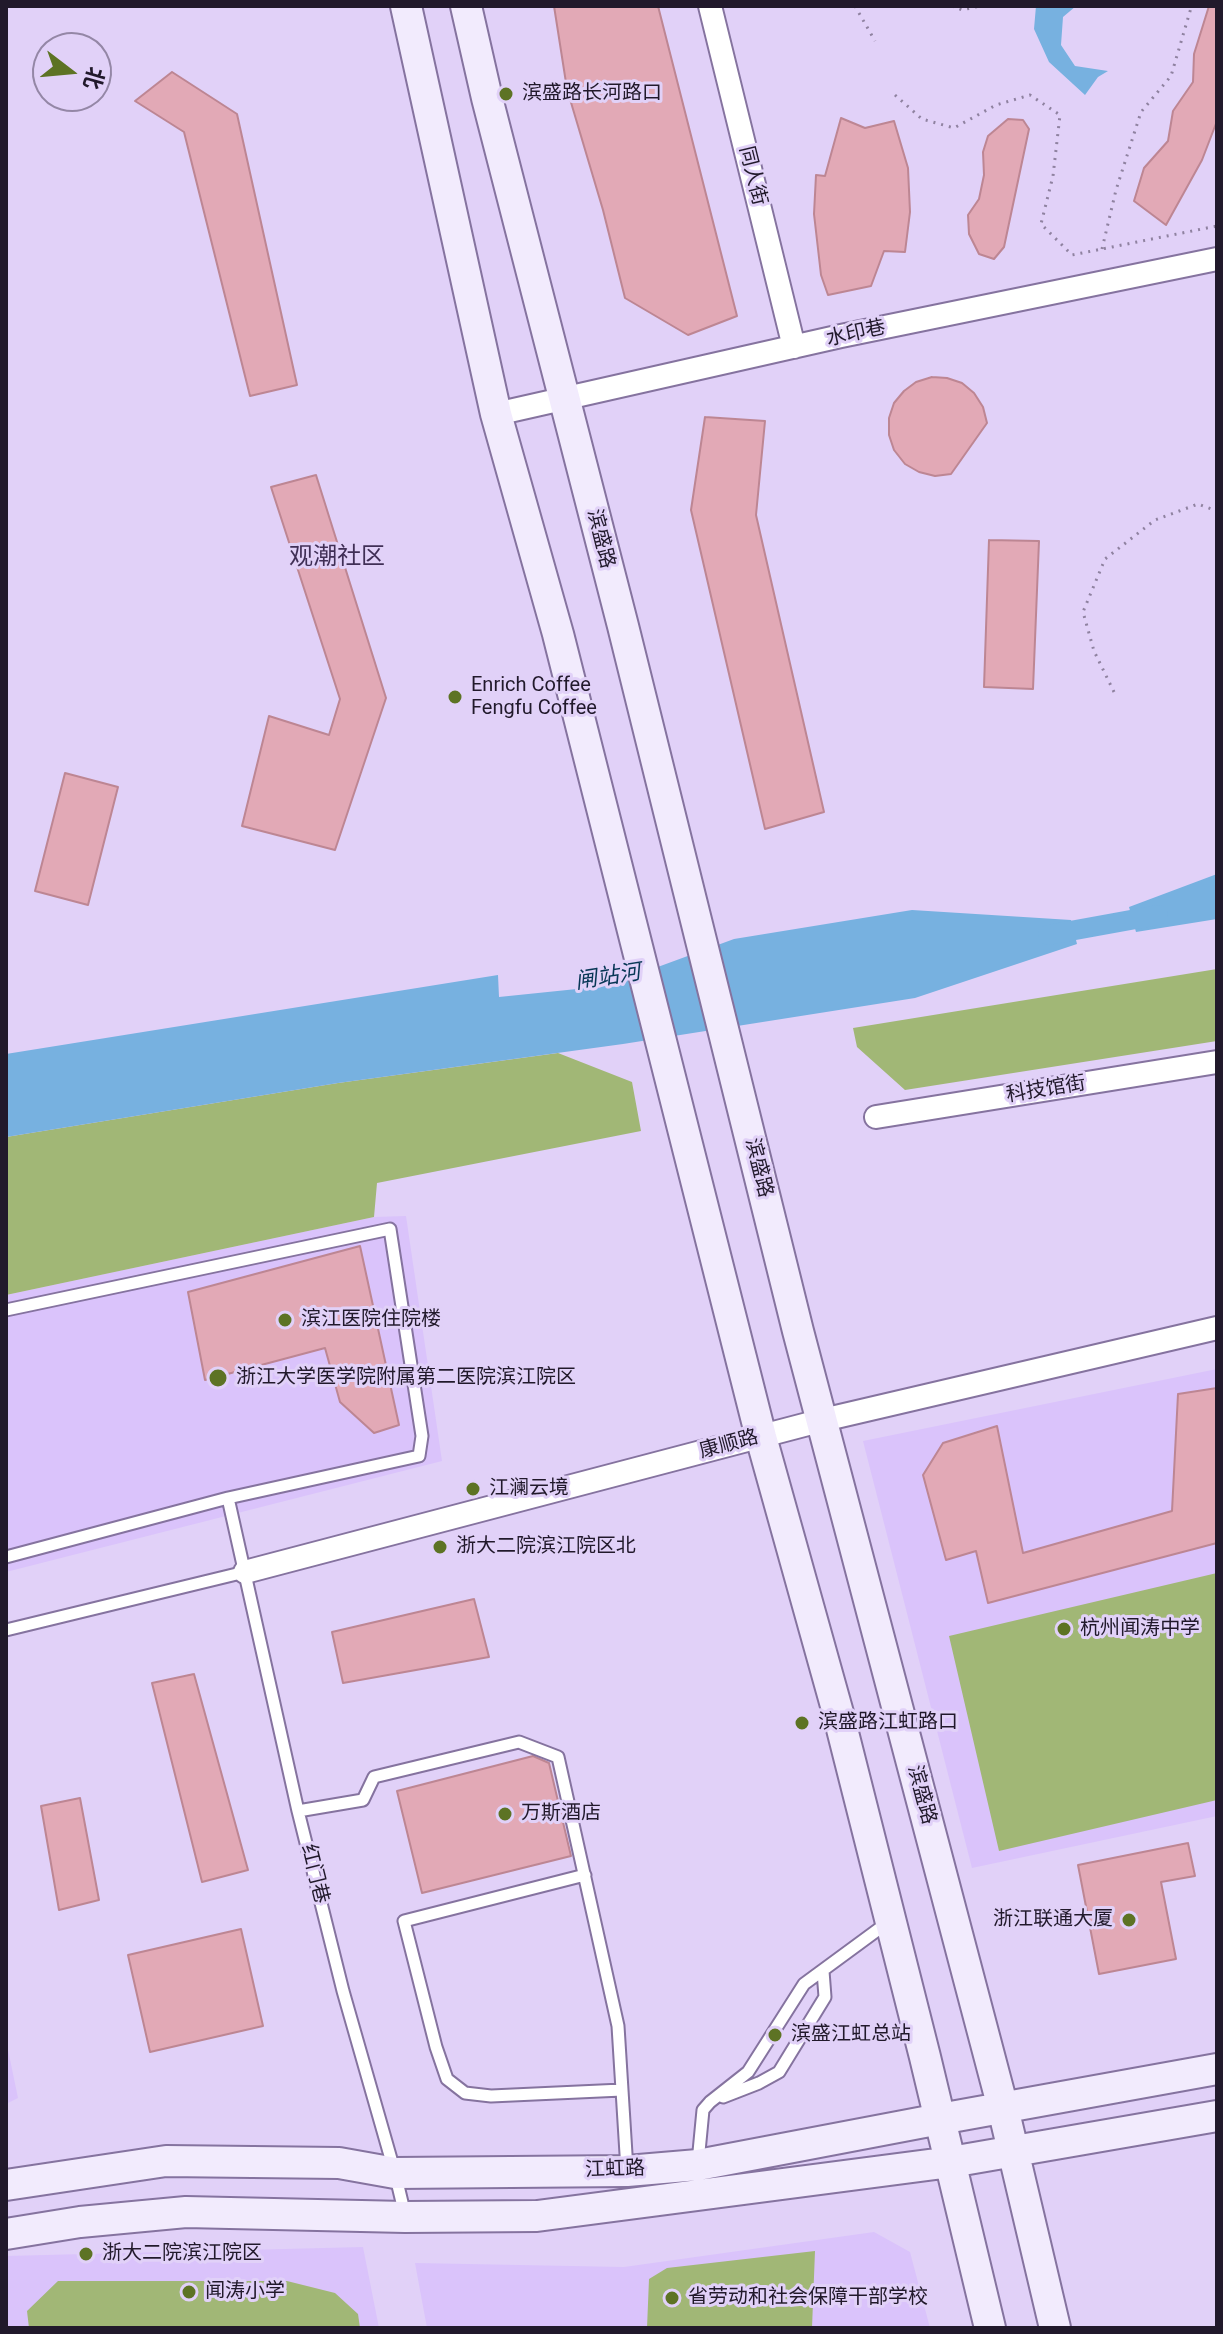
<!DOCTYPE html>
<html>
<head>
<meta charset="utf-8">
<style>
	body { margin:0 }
	#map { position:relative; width:1223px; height:2334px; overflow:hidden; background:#e1d1f8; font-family:Roboto,"Noto Sans SC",sans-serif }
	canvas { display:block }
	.frame { position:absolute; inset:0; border:8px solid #21192b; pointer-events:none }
	.north { position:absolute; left:32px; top:32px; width:80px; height:80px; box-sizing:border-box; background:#e1d1f8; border:2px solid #9487a6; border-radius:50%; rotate:106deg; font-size:22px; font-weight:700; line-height:32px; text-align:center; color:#21192b }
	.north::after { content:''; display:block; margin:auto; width:28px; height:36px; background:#5d7324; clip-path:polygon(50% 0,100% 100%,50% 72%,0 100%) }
</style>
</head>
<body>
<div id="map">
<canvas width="1223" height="2334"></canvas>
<div class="frame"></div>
<div class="north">北</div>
</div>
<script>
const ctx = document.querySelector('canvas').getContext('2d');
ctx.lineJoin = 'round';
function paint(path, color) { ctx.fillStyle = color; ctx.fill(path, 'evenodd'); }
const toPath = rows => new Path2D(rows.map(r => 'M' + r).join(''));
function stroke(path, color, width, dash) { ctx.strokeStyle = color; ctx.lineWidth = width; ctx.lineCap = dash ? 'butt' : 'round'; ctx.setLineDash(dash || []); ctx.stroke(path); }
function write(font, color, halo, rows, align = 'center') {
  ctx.font = font + ' Roboto,"Noto Sans SC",sans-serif'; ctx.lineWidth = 6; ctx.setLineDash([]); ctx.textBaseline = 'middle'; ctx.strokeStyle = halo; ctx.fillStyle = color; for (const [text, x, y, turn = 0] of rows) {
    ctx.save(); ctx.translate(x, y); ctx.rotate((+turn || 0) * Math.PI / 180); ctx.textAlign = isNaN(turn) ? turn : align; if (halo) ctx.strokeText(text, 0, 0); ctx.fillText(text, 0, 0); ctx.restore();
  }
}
paint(toPath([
	[406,1216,442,1461,6,1572,6,1295,374,1217],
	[1217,1369,1217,1816,972,1868,863,1441],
	[6,2040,18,2098,6,2104],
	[874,2232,910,2252,930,2328,427,2328,415,2263,624,2267],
	[363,2247,379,2328,6,2328,6,2256]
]), '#dac3fb');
paint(toPath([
	[1217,969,1217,1041,905,1090,857,1047,853,1028],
	[558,1053,632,1082,641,1131,377,1183,374,1217,6,1295,6,1137,338,1083],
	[1217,1573,1217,1800,999,1851,949,1636],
	[815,2251,812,2328,647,2328,649,2279,667,2268],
	[58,2281,287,2281,335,2293,358,2314,360,2328,29,2328,27,2311]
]), '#a1b776');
paint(toPath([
	[1036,6,1076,6,1063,17,1061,45,1075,66,1108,71,1098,77,1085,95,1049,62,1034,29],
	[1217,874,1217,919,1136,932,1129,907],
	[912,910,1071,920,1077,944,915,998,623,1044,338,1083,6,1137,6,1054,498,975,499,997,606,986,734,939]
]), '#77b1e0');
stroke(toPath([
	[1048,935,1158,915]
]), '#77b1e0', 20);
const building = toPath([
	[554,6,658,6,737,316,688,335,625,298,603,210,567,89,554,6],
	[1209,6,1217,6,1217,121,1202,160,1166,225,1134,201,1144,168,1168,141,1173,111,1193,82,1194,54,1209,6],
	[172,72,237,114,297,385,250,396,184,132,135,101,172,72],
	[841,118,865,128,894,121,908,168,910,212,905,252,884,251,871,286,828,295,821,275,814,214,816,175,825,176,841,118],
	[1008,119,1023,120,1029,129,1004,247,994,259,979,254,969,234,968,215,979,199,984,175,983,152,988,136,1008,119],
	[932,377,947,378,962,383,974,393,983,407,987,423,951,474,935,476,919,472,905,464,894,450,889,435,889,418,894,403,904,391,916,382,932,377],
	[705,417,765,421,756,515,824,812,765,829,691,510,705,417],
	[316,475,386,698,335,850,242,826,269,716,329,735,340,699,271,487,316,475],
	[989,540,1039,541,1033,689,984,687,989,540],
	[65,773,118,787,88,905,35,891,65,773],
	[360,1246,399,1425,374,1433,340,1402,325,1348,205,1380,188,1292,360,1246],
	[1217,1388,1217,1543,988,1603,976,1551,946,1560,923,1475,943,1443,997,1426,1023,1553,1172,1511,1178,1394,1217,1388],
	[474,1599,489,1657,343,1683,332,1632,474,1599],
	[194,1674,248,1870,202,1882,152,1683,194,1674],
	[533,1756,549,1763,571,1856,422,1893,397,1791,533,1756],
	[80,1798,99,1900,59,1910,41,1806,80,1798],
	[1188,1843,1195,1876,1161,1882,1176,1959,1099,1974,1078,1865,1188,1843],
	[241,1929,263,2026,150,2052,128,1955,241,1929]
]);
paint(building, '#e2a9b6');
stroke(building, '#bd8693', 2);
const lane = toPath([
	[6,1310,390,1229,422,1436,419,1456,228,1498,298,1811,343,1991,395,2173,405,2215],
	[6,1557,228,1498],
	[6,1630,245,1572],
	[298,1811,363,1800,374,1777,519,1742,558,1757,618,2026,627,2170],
	[585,1875,404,1921,436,2047,447,2079,465,2093,491,2096,622,2090],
	[723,2097,759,2083,779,2072,825,1997,823,1971],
	[698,2162,703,2110,710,2102,748,2072,804,1984,887,1923]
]);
const street = toPath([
	[710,6,794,347],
	[496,414,841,336,1217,259],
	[876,1117,1217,1062],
	[245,1572,823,1420,1217,1328]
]);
const secondary = toPath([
	[406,6,496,414,558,634,761,1437,838,1713,925,2057,990,2328],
	[466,6,487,98,623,626,798,1331,1003,2108,1055,2328],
	[6,2185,166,2161,339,2163,395,2173,627,2171,698,2165,940,2119,1217,2069],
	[6,2234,80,2222,186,2212,405,2217,537,2216,951,2162,1217,2116]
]);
stroke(lane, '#85739f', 15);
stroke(street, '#85739f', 26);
stroke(secondary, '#85739f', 34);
stroke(toPath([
	[855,6,875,41],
	[952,6,962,10,980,6],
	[895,95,922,119,954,128,996,105,1030,95,1060,115,1053,176,1041,224,1072,255,1217,226],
	[1102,249,1116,190,1141,112,1171,76,1191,8,1196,6],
	[1114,692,1094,651,1083,612,1105,559,1155,520,1198,504,1217,511]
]), '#8f82a0', 3, [2, 6]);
stroke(lane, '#fff', 11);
stroke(street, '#fff', 22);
stroke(secondary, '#f2ebfd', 30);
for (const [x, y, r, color] of [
	[506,94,8,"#5d7324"],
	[455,697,8,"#5d7324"],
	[285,1320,8,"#5d7324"],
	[218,1378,10,"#5d7324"],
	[473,1489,8,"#5d7324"],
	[440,1547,8,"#5d7324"],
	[1064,1629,8,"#5d7324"],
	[802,1723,8,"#5d7324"],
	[505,1814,8,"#5d7324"],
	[1129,1920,8,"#5d7324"],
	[775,2035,8,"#5d7324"],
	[86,2254,8,"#5d7324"],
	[189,2292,8,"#5d7324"],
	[672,2298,8,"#5d7324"]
]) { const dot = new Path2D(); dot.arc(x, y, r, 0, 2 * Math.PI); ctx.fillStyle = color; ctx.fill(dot); stroke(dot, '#e1d1f8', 3); }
write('20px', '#21192b', '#e1d1f8', [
	["滨盛路长河路口",522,94],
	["Enrich Coffee",471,686],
	["Fengfu Coffee",471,709],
	["滨江医院住院楼",301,1320],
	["浙江大学医学院附属第二医院滨江院区",236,1378],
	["江澜云境",489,1489],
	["浙大二院滨江院区北",456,1547],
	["杭州闻涛中学",1080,1629],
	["滨盛路江虹路口",818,1723],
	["万斯酒店",521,1814],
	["浙江联通大厦",1113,1920,"right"],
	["滨盛江虹总站",791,2035],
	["浙大二院滨江院区",102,2254],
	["闻涛小学",205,2292],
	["省劳动和社会保障干部学校",688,2298]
], 'left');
write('20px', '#21192b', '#e1d1f8', [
	["同人街",752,176,76],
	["水印巷",856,334,-12],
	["滨盛路",600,539,76],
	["科技馆街",1046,1090,-9],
	["滨盛路",758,1168,76],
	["康顺路",729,1445,-15],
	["滨盛路",921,1795,75],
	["红门巷",314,1874,76],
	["江虹路",615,2170,-2]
]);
write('italic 22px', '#073655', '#e1d1f8', [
	["闸站河",608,978,-9]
]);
write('24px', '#402f56', '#e1d1f8', [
	["观潮社区",337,558]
]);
</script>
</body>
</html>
